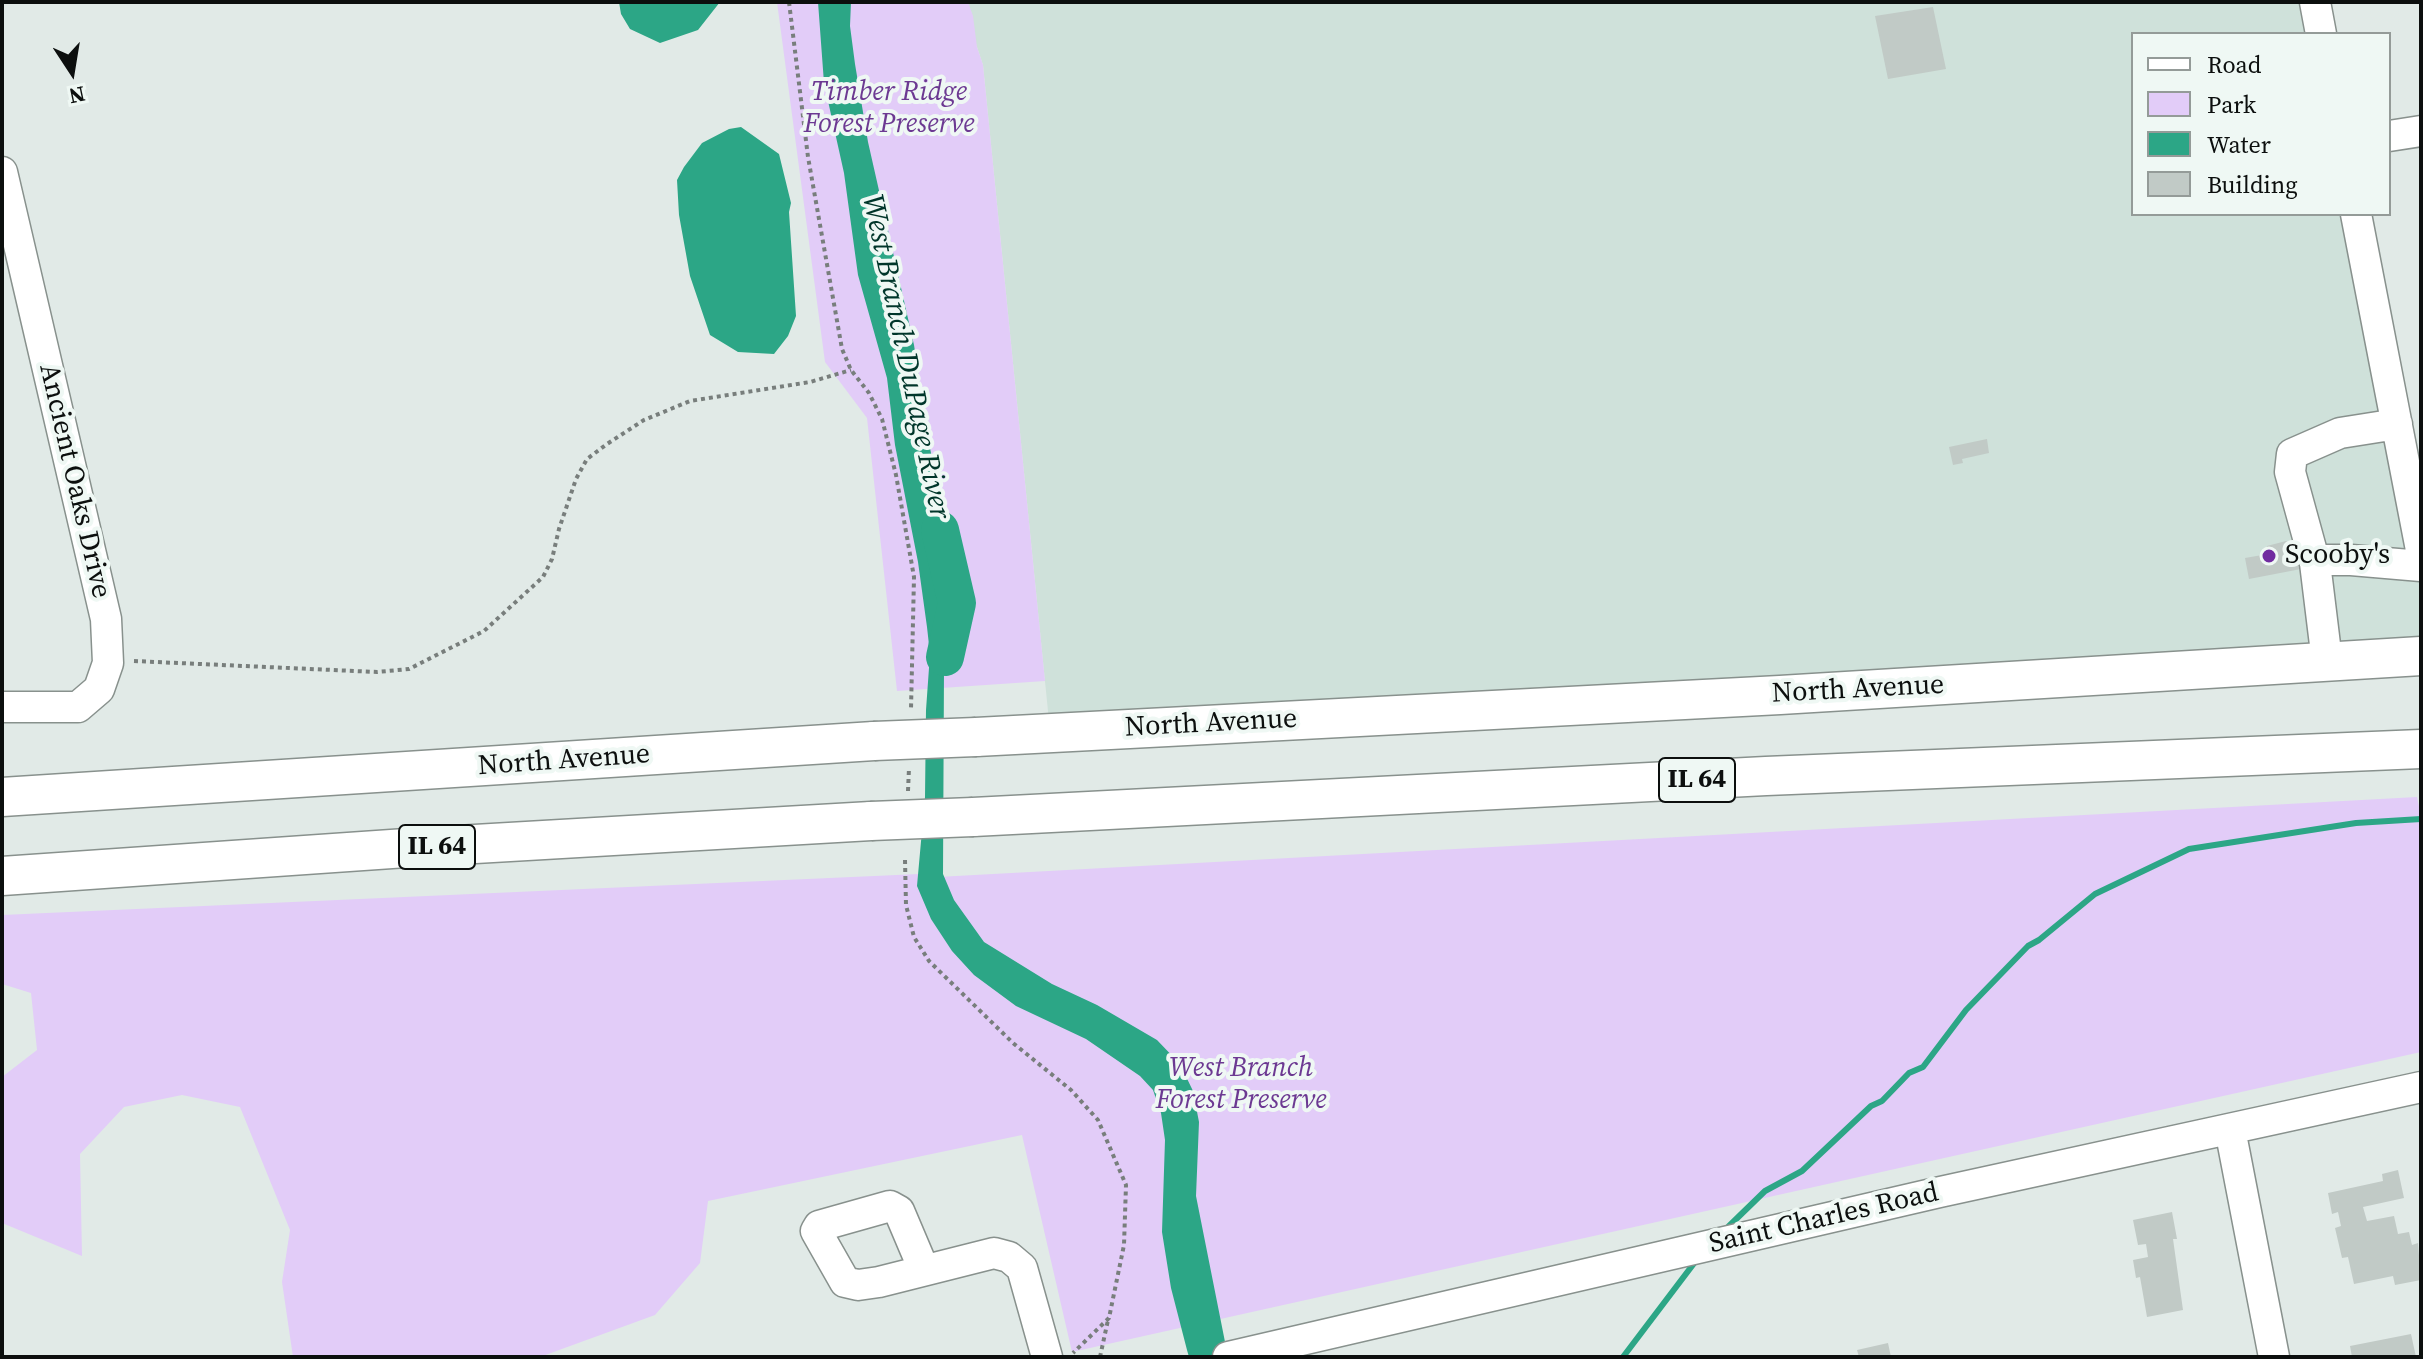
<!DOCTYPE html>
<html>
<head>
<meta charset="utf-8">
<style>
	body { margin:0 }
	#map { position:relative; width:2423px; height:1359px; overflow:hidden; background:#e1eae7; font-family:"Source Serif 4",serif }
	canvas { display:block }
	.frame { position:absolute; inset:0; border:4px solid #0c0f0e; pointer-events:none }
	.legend { position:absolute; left:2131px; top:32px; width:260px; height:184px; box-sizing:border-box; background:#eff8f4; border:2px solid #949b98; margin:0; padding:10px 14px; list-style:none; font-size:24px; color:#0c0f0e }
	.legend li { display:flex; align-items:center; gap:16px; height:40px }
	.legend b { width:40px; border:2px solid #949b98 }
	.north { position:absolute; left:32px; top:32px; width:80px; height:80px; -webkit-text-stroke:6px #eff8f4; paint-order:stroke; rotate:168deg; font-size:22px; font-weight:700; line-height:32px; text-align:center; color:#0c0f0e }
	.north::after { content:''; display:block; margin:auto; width:28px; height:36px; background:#0c0f0e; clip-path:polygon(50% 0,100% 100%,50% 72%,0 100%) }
</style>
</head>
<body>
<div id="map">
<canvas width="2423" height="1359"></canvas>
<div class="frame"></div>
<ul class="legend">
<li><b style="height:10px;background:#fff"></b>Road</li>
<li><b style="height:22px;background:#e2ccf8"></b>Park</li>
<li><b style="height:22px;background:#2ca686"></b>Water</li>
<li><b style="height:22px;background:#c1cac6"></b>Building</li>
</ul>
<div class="north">N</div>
</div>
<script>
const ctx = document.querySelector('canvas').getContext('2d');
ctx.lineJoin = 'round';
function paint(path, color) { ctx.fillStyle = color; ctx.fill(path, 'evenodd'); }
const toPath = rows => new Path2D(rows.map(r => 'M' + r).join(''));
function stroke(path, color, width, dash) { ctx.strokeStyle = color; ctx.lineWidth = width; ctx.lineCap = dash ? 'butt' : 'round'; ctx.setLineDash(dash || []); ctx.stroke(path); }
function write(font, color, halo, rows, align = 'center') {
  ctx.font = font + ' "Source Serif 4",serif'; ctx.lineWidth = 8; ctx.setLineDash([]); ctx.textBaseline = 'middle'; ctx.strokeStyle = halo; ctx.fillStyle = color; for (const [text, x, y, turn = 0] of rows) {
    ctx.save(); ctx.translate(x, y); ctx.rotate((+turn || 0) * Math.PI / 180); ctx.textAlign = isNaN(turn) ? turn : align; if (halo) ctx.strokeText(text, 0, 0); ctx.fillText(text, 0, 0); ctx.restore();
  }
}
paint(toPath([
	[962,2,2308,2,2314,34,2133,34,2133,214,2349,214,2421,586,2421,646,1049,721,983,65]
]), '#cfe1da');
paint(toPath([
	[777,2,968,2,973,16,977,47,983,65,1045,681,897,691,867,418,825,362],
	[2417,797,2421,816,2421,1052,1072,1352,1022,1135,708,1201,700,1263,655,1315,540,1357,293,1357,282,1282,290,1230,240,1107,182,1095,124,1107,80,1154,82,1256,2,1223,2,1077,37,1050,31,993,2,984,2,915,919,874,919,878]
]), '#e2ccf8');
paint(toPath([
	[619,2,720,2,698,30,660,43,630,29,621,14],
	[818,2,851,2,850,26,855,64,868,142,914,345,930,448,949,544,951,587,961,625,958,641,944,669,943,874,954,900,984,942,1052,984,1097,1005,1157,1040,1180,1064,1193,1091,1199,1122,1196,1196,1228,1357,1189,1357,1187,1350,1171,1288,1162,1232,1165,1140,1161,1113,1153,1090,1140,1076,1086,1039,1016,1006,974,975,952,951,931,919,917,886,925,797,926,710,930,654,927,627,918,562,895,445,887,378,858,275,844,173,824,83],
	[741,127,779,154,791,203,789,212,796,316,788,336,774,354,738,352,710,335,690,276,679,215,677,180,684,167,702,143,729,129]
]), '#2ca686');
stroke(toPath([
	[1729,1226,1765,1191,1802,1171,1871,1106,1882,1101,1909,1073,1923,1067,1966,1010,2028,946,2039,940,2095,894,2189,849,2356,823,2421,819],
	[1623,1357,1698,1258]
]), '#2ca686', 6);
stroke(toPath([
	[940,530,957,603,945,657]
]), '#2ca686', 38);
paint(toPath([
	[1933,7,1946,69,1888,79,1875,16],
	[1987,439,1989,453,1962,459,1963,463,1953,465,1949,447],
	[2286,541,2292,543,2293,549,2297,548,2301,569,2249,579,2245,558,2268,554,2267,546],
	[2398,1170,2404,1198,2363,1207,2367,1221,2394,1216,2398,1234,2409,1232,2412,1245,2418,1243,2421,1280,2395,1285,2393,1276,2354,1284,2348,1257,2342,1258,2335,1228,2341,1226,2338,1212,2332,1214,2328,1193,2383,1181,2382,1174],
	[2172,1212,2177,1239,2173,1239,2183,1310,2147,1317,2140,1277,2136,1278,2133,1260,2148,1257,2146,1244,2138,1245,2133,1220],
	[2411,1334,2416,1357,2352,1357,2350,1346],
	[1888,1343,1891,1357,1859,1357,1857,1350]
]), '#c1cac6');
const minor = toPath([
	[2315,2,2321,34],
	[2389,136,2421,131],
	[2,172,106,619,108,663,99,689,78,707,2,707],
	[2356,214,2421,550],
	[2314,560,2351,560,2421,566],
	[2327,661,2315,563,2290,472,2292,454,2340,433,2397,424],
	[2230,1129,2274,1357],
	[924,1270,899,1211,890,1206,819,1226,816,1231,845,1282,858,1285,879,1282,994,1253,1009,1257,1022,1268,1047,1357],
	[1228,1357,1940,1192,2421,1087]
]);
const major = toPath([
	[976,737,1780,695,2421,656],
	[2,797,874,741],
	[973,817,1766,776,2421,749],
	[2,876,406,848,871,821]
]);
stroke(minor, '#88918d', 33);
stroke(major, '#88918d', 41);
stroke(toPath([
	[789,2,808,157,842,349,851,370,869,393,882,419,896,475,914,577,911,709],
	[134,661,377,672,409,669,484,631,543,577,552,559,559,529,576,479,587,459,607,444,644,420,690,401,810,382,851,370],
	[908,791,909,768],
	[905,860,906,905,914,937,929,961,1013,1043,1071,1090,1098,1120,1126,1185,1124,1245,1109,1318,1073,1353],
	[1100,1357,1108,1320]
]), '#787e7c', 4, [4, 4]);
stroke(minor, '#fff', 30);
stroke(major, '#fff', 38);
const majorBridge = toPath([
	[874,741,976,737],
	[871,821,973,817]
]);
stroke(majorBridge, '#88918d', 41, []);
stroke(majorBridge, '#fff', 38);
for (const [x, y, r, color] of [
	[2269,556,8,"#712ca0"]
]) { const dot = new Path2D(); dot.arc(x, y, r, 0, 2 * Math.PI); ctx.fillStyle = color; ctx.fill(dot); stroke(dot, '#eff8f4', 3); }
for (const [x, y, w] of [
	[1697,780,76],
	[437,847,76]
]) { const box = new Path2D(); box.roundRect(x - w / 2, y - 22, w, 44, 6); ctx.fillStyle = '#eff8f4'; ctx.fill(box); stroke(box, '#0c0f0e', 2); }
write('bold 26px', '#0c0f0e', null, [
	["IL 64",1697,780],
	["IL 64",437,847]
]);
write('italic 28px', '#6c3992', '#eff8f4', [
	["Timber Ridge",889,93],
	["Forest Preserve",889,125],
	["West Branch",1241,1069],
	["Forest Preserve",1241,1101]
]);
write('28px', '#0c0f0e', '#eff8f4', [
	["Ancient Oaks Drive",74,481,77],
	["North Avenue",1858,690,-3],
	["North Avenue",1211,724,-3],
	["North Avenue",564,761,-4],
	["Saint Charles Road",1824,1219,-13]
]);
write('28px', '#0c0f0e', '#eff8f4', [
	["Scooby's",2285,556]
], 'left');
write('italic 30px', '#00362a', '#eff8f4', [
	["West Branch DuPage River",905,357,78]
]);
</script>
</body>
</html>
